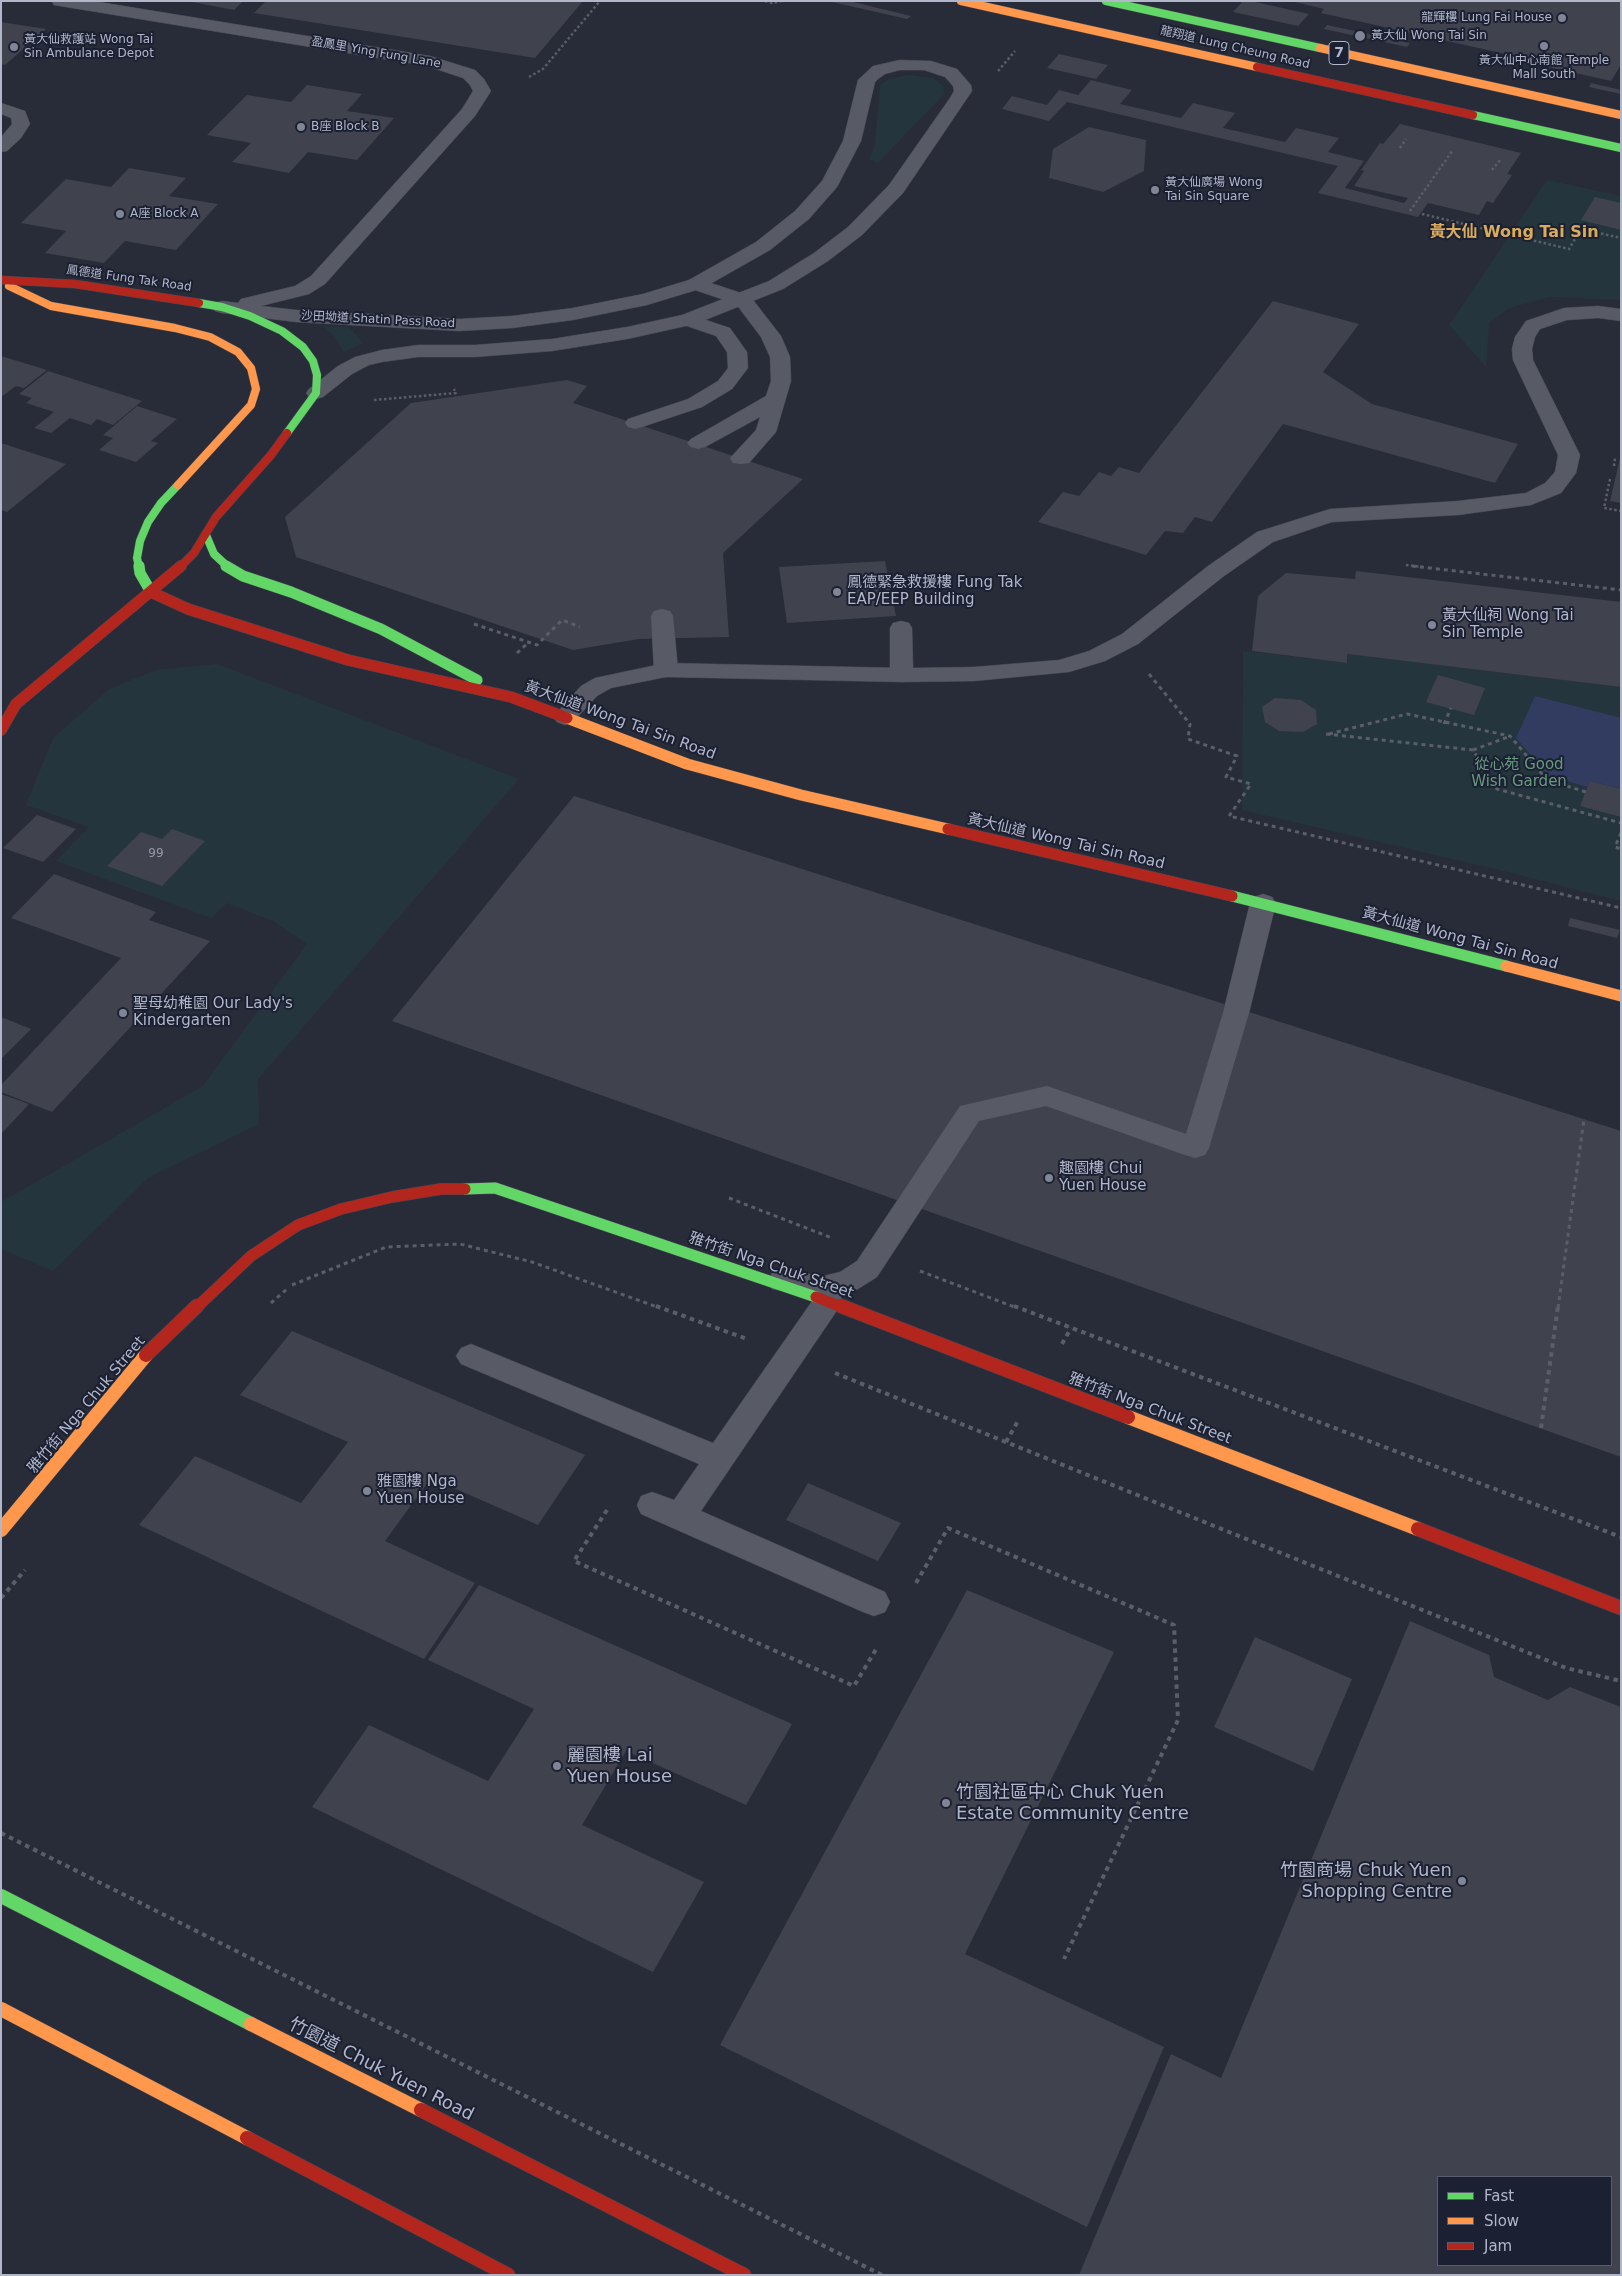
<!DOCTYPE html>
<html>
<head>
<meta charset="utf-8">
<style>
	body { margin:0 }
	#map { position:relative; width:1622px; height:2276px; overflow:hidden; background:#282c38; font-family:"DejaVu Sans",sans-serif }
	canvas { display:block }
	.frame { position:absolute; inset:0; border:2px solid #b1b6c9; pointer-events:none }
	.legend { position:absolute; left:1437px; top:2176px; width:175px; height:90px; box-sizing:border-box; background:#1b2032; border:1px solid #575c6e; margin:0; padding:6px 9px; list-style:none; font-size:15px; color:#b1b6c9 }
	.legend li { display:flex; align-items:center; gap:10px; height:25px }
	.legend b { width:25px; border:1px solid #575c6e }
</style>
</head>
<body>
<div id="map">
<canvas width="1622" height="2276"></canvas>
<div class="frame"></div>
<ul class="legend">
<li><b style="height:6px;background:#63d668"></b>Fast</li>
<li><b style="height:6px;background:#ff974d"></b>Slow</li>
<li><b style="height:6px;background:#b3261e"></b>Jam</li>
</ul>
</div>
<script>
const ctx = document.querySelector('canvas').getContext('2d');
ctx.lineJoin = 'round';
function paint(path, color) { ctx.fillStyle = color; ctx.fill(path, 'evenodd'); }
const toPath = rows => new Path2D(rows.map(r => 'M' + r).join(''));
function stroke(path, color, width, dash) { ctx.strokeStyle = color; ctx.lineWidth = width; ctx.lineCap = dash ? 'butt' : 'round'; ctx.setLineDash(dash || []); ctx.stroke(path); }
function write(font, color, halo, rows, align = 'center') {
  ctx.font = font + ' "DejaVu Sans","Noto Sans TC",sans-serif'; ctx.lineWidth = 4; ctx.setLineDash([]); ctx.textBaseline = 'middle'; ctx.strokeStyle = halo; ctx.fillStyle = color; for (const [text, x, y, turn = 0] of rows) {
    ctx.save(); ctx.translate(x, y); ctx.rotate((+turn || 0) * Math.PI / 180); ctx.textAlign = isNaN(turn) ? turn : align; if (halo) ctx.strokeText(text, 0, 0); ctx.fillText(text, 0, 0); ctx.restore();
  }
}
paint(toPath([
	[908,75,933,78,943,86,944,94,878,163,869,160,875,145,880,85,889,79],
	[1547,180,1621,196,1621,300,1550,297,1509,308,1489,323,1486,367,1449,325],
	[323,326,349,327,363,343,344,352,334,336],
	[1243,651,1347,663,1347,654,1621,687,1621,901,1496,869,1242,810],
	[217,664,519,779,258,1079,259,1124,149,1177,53,1271,1,1249,1,1202,203,1086,307,944,273,921,227,903,211,918,56,861,89,827,26,805,53,738,108,690,155,670]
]), '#25353e');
paint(toPath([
	[1535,696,1621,718,1621,789,1591,781,1588,787,1549,776,1516,738]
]), '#323c60');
paint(toPath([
	[187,1,243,1,234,10],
	[266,1,583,1,535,58,254,13],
	[849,1,911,16,907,19,832,2],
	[1243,1,1251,1,1309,14,1298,26,1233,12],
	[1291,1,1621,1,1621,65,1611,81,1508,58,1510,55,1321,13,1324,9],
	[1,22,46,29,5,65,1,64],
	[1327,25,1410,43,1407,47,1324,29],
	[1059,54,1108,65,1096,79,1047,68],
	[1091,80,1132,90,1120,104,1181,118,1193,103,1235,113,1223,128,1285,142,1296,128,1339,138,1328,152,1364,161,1345,188,1404,203,1408,198,1354,186,1364,171,1361,170,1380,143,1383,144,1400,124,1521,153,1507,174,1512,175,1493,203,1487,201,1479,215,1428,203,1418,217,1318,193,1338,166,1067,102,1049,121,1002,109,1012,96,1047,105,1059,90,1078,95],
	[1591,83,1621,90,1621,94,1589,87],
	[307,85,362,94,347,111,394,118,357,160,308,152,289,173,232,162,251,143,207,135,247,95,291,102],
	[1089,127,1146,140,1144,171,1103,192,1049,178,1053,149],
	[129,168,186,178,169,196,218,204,176,250,125,241,104,263,45,253,66,231,21,223,66,179,111,187],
	[1595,197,1621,203,1621,230,1581,220],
	[1273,301,1359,324,1323,372,1372,404,1518,444,1495,483,1283,424,1212,522,1195,517,1183,533,1165,531,1146,555,1038,522,1063,492,1079,496,1099,472,1111,476,1119,467,1139,473],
	[1,356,47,370,24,388,16,386,1,397],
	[48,371,142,401,113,425,97,419,91,425,70,418,51,433,34,428,54,412,26,403,32,398,19,394],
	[567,380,587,386,573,403,803,479,723,553,729,637,639,639,573,650,296,557,285,517,411,403],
	[137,406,177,419,151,441,158,443,136,462,99,450,113,438,103,435],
	[1,443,66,464,7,512,1,510],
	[1620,458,1621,458,1621,503,1610,501],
	[885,561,896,616,787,623,779,567],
	[1356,571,1621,602,1621,687,1347,654,1347,663,1252,651,1258,596,1286,573,1355,579],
	[1438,675,1485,688,1474,715,1426,702],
	[1275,698,1301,700,1316,710,1317,724,1303,732,1279,731,1265,722,1262,707],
	[1590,781,1621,789,1621,817,1580,806],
	[574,796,1621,1131,1621,1457,392,1021],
	[37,815,76,829,43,862,3,848],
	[172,829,205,841,162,886,107,866,141,832,162,839],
	[54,874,156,912,149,920,210,941,52,1112,1,1092,1,1085,121,958,11,918],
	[1570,918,1620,930,1617,938,1568,926],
	[1,1017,31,1029,1,1059],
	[1,1094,29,1104,3,1132,1,1131],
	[292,1331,585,1455,538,1525,431,1478,385,1541,475,1583,424,1659,139,1525,195,1456,301,1503,348,1442,240,1395],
	[808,1483,901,1523,878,1561,786,1520],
	[479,1585,792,1724,746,1805,626,1751,582,1825,704,1882,653,1972,312,1807,369,1725,488,1781,534,1709,428,1660],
	[967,1590,1114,1652,965,1954,1164,2047,1087,2227,720,2045],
	[1410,1621,1489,1655,1494,1677,1548,1700,1570,1687,1621,1707,1621,2275,1079,2275,1171,2054,1221,2078],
	[1438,2177,1611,2177,1611,2265,1438,2265],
	[1255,1637,1352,1679,1313,1771,1214,1727]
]), '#40424e');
const lane = toPath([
	[1,103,25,111,30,124,21,138,7,151,1,152,1,137,12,124,11,118,1,114,1,103],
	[696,278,750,296,781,336,790,357,791,381,776,432,749,463,741,464,733,463,730,458,756,430,760,417,705,447,698,449,691,447,687,443,691,439,766,396,771,381,770,357,761,337,736,304,689,288,686,284,689,280,696,278],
	[1598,306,1621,309,1621,321,1598,318,1567,320,1540,329,1535,337,1532,349,1533,360,1580,455,1576,473,1561,493,1531,505,1458,515,1332,522,1273,542,1224,576,1138,644,1105,661,1069,672,974,681,902,682,894,680,890,675,890,628,893,623,901,621,909,623,912,628,913,668,974,667,1059,660,1089,651,1122,634,1208,566,1257,532,1330,509,1458,501,1526,493,1545,483,1555,472,1558,455,1513,360,1512,349,1515,337,1526,321,1564,308,1598,306],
	[688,314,730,328,747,352,748,368,732,389,702,407,642,427,635,429,628,427,625,423,628,419,688,399,718,381,728,368,727,352,716,336,681,324,678,320,681,316,688,314],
	[662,609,670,611,673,616,678,670,674,675,666,677,658,675,654,670,651,616,654,611,662,609],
	[1263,894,1272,897,1276,903,1249,1013,1209,1148,1205,1155,1195,1158,1185,1155,1046,1106,979,1121,877,1277,858,1289,839,1294,843,1301,838,1309,701,1511,885,1592,890,1602,885,1612,874,1616,863,1612,641,1514,637,1505,641,1496,652,1492,674,1500,699,1464,461,1364,456,1356,461,1348,471,1344,713,1443,815,1297,772,1289,768,1281,772,1273,782,1270,823,1276,840,1272,857,1261,960,1106,1047,1086,1186,1134,1223,1013,1250,903,1254,897,1263,894]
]);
const street = toPath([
	[52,1,93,1,430,56,475,70,484,79,491,91,475,116,325,284,309,294,261,306,296,310,459,319,512,316,573,308,643,294,689,280,756,242,795,211,822,181,843,141,858,80,873,66,900,60,931,61,957,69,971,85,972,91,903,193,862,235,828,261,783,289,695,324,627,339,552,351,475,357,418,357,382,362,369,365,352,374,323,397,316,399,309,397,306,393,309,389,338,366,355,357,382,350,418,345,475,345,552,339,627,327,682,315,769,281,814,253,848,227,889,185,950,98,954,91,953,86,945,77,924,70,900,70,885,74,878,79,875,82,861,141,837,187,809,219,770,250,703,288,647,305,573,320,512,328,459,331,296,322,222,313,215,311,212,307,215,303,222,301,238,303,241,299,295,286,311,276,462,109,473,91,470,85,463,78,427,66,60,6,54,5,52,1],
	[666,663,902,668,910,670,914,675,910,680,902,682,666,677,611,688,597,696,573,722,565,725,557,722,553,717,581,686,595,678,666,663]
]);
const fastFar2 = toPath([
	[1106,1,1320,48],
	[1473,115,1621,148],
	[199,303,222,307,250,316,282,331,303,347,313,361,317,375,316,393,287,433],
	[206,535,214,554,228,567],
	[139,567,137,558,140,541,148,522,161,503,178,485]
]);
const fastFar1 = toPath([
	[139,566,140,573,151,592],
	[226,566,243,576,291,592,381,629,477,680],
	[1232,896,1506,966],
	[465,1189,495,1188,816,1297]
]);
const fast = toPath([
	[1,1896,251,2024]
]);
const slowFar2 = toPath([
	[961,1,1257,67],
	[1320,48,1621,115],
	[9,286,51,306,175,328,210,337,238,352,251,368,256,389,251,405,178,485]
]);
const slowFar1 = toPath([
	[567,718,687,764,801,795,948,829],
	[1506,966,1621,996]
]);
const slow = toPath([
	[1128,1417,1418,1529],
	[1,1530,146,1355],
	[1,2009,247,2138],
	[251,2024,421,2110]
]);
const jamFar2 = toPath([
	[1257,67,1473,115],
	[1,280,75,284,199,303],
	[180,567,194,553,216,517,271,455,287,433]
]);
const jamFar1 = toPath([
	[151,592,188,609,348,660,511,697,567,718],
	[1,730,16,704,181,566],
	[948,829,1232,896],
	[816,1297,844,1308],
	[196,1308,251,1256,298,1225,341,1209,392,1197,441,1189,465,1189]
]);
const jam = toPath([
	[841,1306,1128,1417],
	[146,1355,197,1306],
	[1418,1529,1621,1608],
	[421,2110,744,2275],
	[247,2138,508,2275]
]);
stroke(lane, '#444751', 1);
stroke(street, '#444751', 1);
stroke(fastFar2, '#444751', 9);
stroke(fastFar1, '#444751', 12);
stroke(fast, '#444751', 15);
stroke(slowFar2, '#444751', 9);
stroke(slowFar1, '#444751', 12);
stroke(slow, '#444751', 15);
stroke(jamFar2, '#444751', 9);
stroke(jamFar1, '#444751', 12);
stroke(jam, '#444751', 15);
stroke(toPath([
	[765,1,772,3,782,1],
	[998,71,1015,51],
	[529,77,543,69,600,1],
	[1400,148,1406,139],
	[1492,170,1501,159],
	[1410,211,1453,150],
	[1422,214,1569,249,1581,229,1621,238],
	[374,400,456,393,454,389],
	[1614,466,1615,458],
	[1610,479,1604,508,1621,511],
	[1406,565,1423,567]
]), '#5b5e68', 2.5, [2.5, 2.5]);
stroke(toPath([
	[1412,566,1621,590],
	[474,624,537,645,562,620,580,627],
	[517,653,529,642],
	[1149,674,1190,724,1188,739,1237,756,1226,777,1251,784,1229,816,1621,908],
	[1444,724,1451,708],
	[1326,734,1473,750,1497,789,1621,823],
	[1329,734,1407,714,1510,736,1547,780,1586,792],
	[1473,750,1508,737],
	[1621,833,1615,847,1621,849],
	[729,1198,832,1238],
	[920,1271,1017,1308],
	[292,1285,386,1247,460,1244,532,1262,660,1308],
	[271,1303,287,1289],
	[1558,1308,1584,1119]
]), '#5b5e68', 3, [4, 4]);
stroke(toPath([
	[656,1306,747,1339],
	[1014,1306,1621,1537],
	[1062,1344,1071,1328],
	[835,1373,1566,1668,1621,1681],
	[1541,1428,1558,1306],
	[1006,1442,1018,1421],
	[607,1510,574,1561,854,1686,878,1646],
	[916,1583,948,1528,1174,1625,1178,1720,1064,1959],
	[1,1598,25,1570],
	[1,1833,882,2275]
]), '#5b5e68', 4, [4.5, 4.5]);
paint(lane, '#585a65');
paint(street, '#585a65');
stroke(fastFar2, '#63d668', 8);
stroke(fastFar1, '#63d668', 11);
stroke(fast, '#63d668', 14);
stroke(slowFar2, '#ff974d', 8);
stroke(slowFar1, '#ff974d', 11);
stroke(slow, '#ff974d', 14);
stroke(jamFar2, '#b3261e', 8);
stroke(jamFar1, '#b3261e', 11);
stroke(jam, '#b3261e', 14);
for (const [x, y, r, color] of [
	[1562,18,5,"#818696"],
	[1360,36,6,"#818696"],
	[1544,46,5,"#818696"],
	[14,47,5,"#818696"],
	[301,127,5,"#818696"],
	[1155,190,5,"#818696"],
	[120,214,5,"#818696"],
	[837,592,5,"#818696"],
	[1432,625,5,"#818696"],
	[123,1013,5,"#818696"],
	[1049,1178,5,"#818696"],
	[367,1491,5,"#818696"],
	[557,1766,5,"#818696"],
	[946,1803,5,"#818696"],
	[1462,1881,5,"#818696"]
]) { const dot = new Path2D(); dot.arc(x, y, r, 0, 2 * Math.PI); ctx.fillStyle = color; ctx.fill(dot); stroke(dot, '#1b2032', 2); }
write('12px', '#b1b6c9', '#1b2032', [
	["龍輝樓 Lung Fai House",1552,18,"right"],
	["黃大仙 Wong Tai Sin",1371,36],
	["黃大仙救護站 Wong Tai",24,40],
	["Sin Ambulance Depot",24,54],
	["黃大仙中心南館 Temple",1544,61,"center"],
	["Mall South",1544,75,"center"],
	["B座 Block B",311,127],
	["黃大仙廣場 Wong",1165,183],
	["Tai Sin Square",1165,197],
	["A座 Block A",130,214]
], 'left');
write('12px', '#b1b6c9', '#1b2032', [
	["龍翔道 Lung Cheung Road",1235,48,13],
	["盈鳳里 Ying Fung Lane",376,53,10],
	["鳳德道 Fung Tak Road",129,279,8],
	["沙田坳道 Shatin Pass Road",378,320,3]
]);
write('12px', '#9599aa', null, [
	["99",156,854]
]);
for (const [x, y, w] of [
	[1339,53,20]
]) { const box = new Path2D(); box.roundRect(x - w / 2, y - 11.5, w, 23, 4); ctx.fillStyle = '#1b2032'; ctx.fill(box); stroke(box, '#b1b6c9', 1); }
write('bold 14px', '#b1b6c9', null, [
	["7",1339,53]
]);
write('15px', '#b1b6c9', '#1b2032', [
	["鳳德緊急救援樓 Fung Tak",847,583],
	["EAP/EEP Building",847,600],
	["黃大仙祠 Wong Tai",1442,616],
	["Sin Temple",1442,633],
	["聖母幼稚園 Our Lady's",133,1004],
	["Kindergarten",133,1021],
	["趣園樓 Chui",1059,1169],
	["Yuen House",1059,1186],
	["雅園樓 Nga",377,1482],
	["Yuen House",377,1499]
], 'left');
write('15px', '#b1b6c9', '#1b2032', [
	["黃大仙道 Wong Tai Sin Road",620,721,20],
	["黃大仙道 Wong Tai Sin Road",1066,842,13],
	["黃大仙道 Wong Tai Sin Road",1460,939,15],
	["雅竹街 Nga Chuk Street",771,1266,19],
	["雅竹街 Nga Chuk Street",87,1405,-50],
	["雅竹街 Nga Chuk Street",1150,1409,21]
]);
write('15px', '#679b7d', '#1b2032', [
	["從心苑 Good",1519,765],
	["Wish Garden",1519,782]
]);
write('bold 16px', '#daab5b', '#1b2032', [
	["黃大仙 Wong Tai Sin",1514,233]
]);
write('18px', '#b1b6c9', '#1b2032', [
	["麗園樓 Lai",567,1756],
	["Yuen House",567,1777],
	["竹園社區中心 Chuk Yuen",956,1793],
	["Estate Community Centre",956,1814],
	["竹園商場 Chuk Yuen",1452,1871,"right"],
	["Shopping Centre",1452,1892,"right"]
], 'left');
write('18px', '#b1b6c9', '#1b2032', [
	["竹園道 Chuk Yuen Road",381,2070,27]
]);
</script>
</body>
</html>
